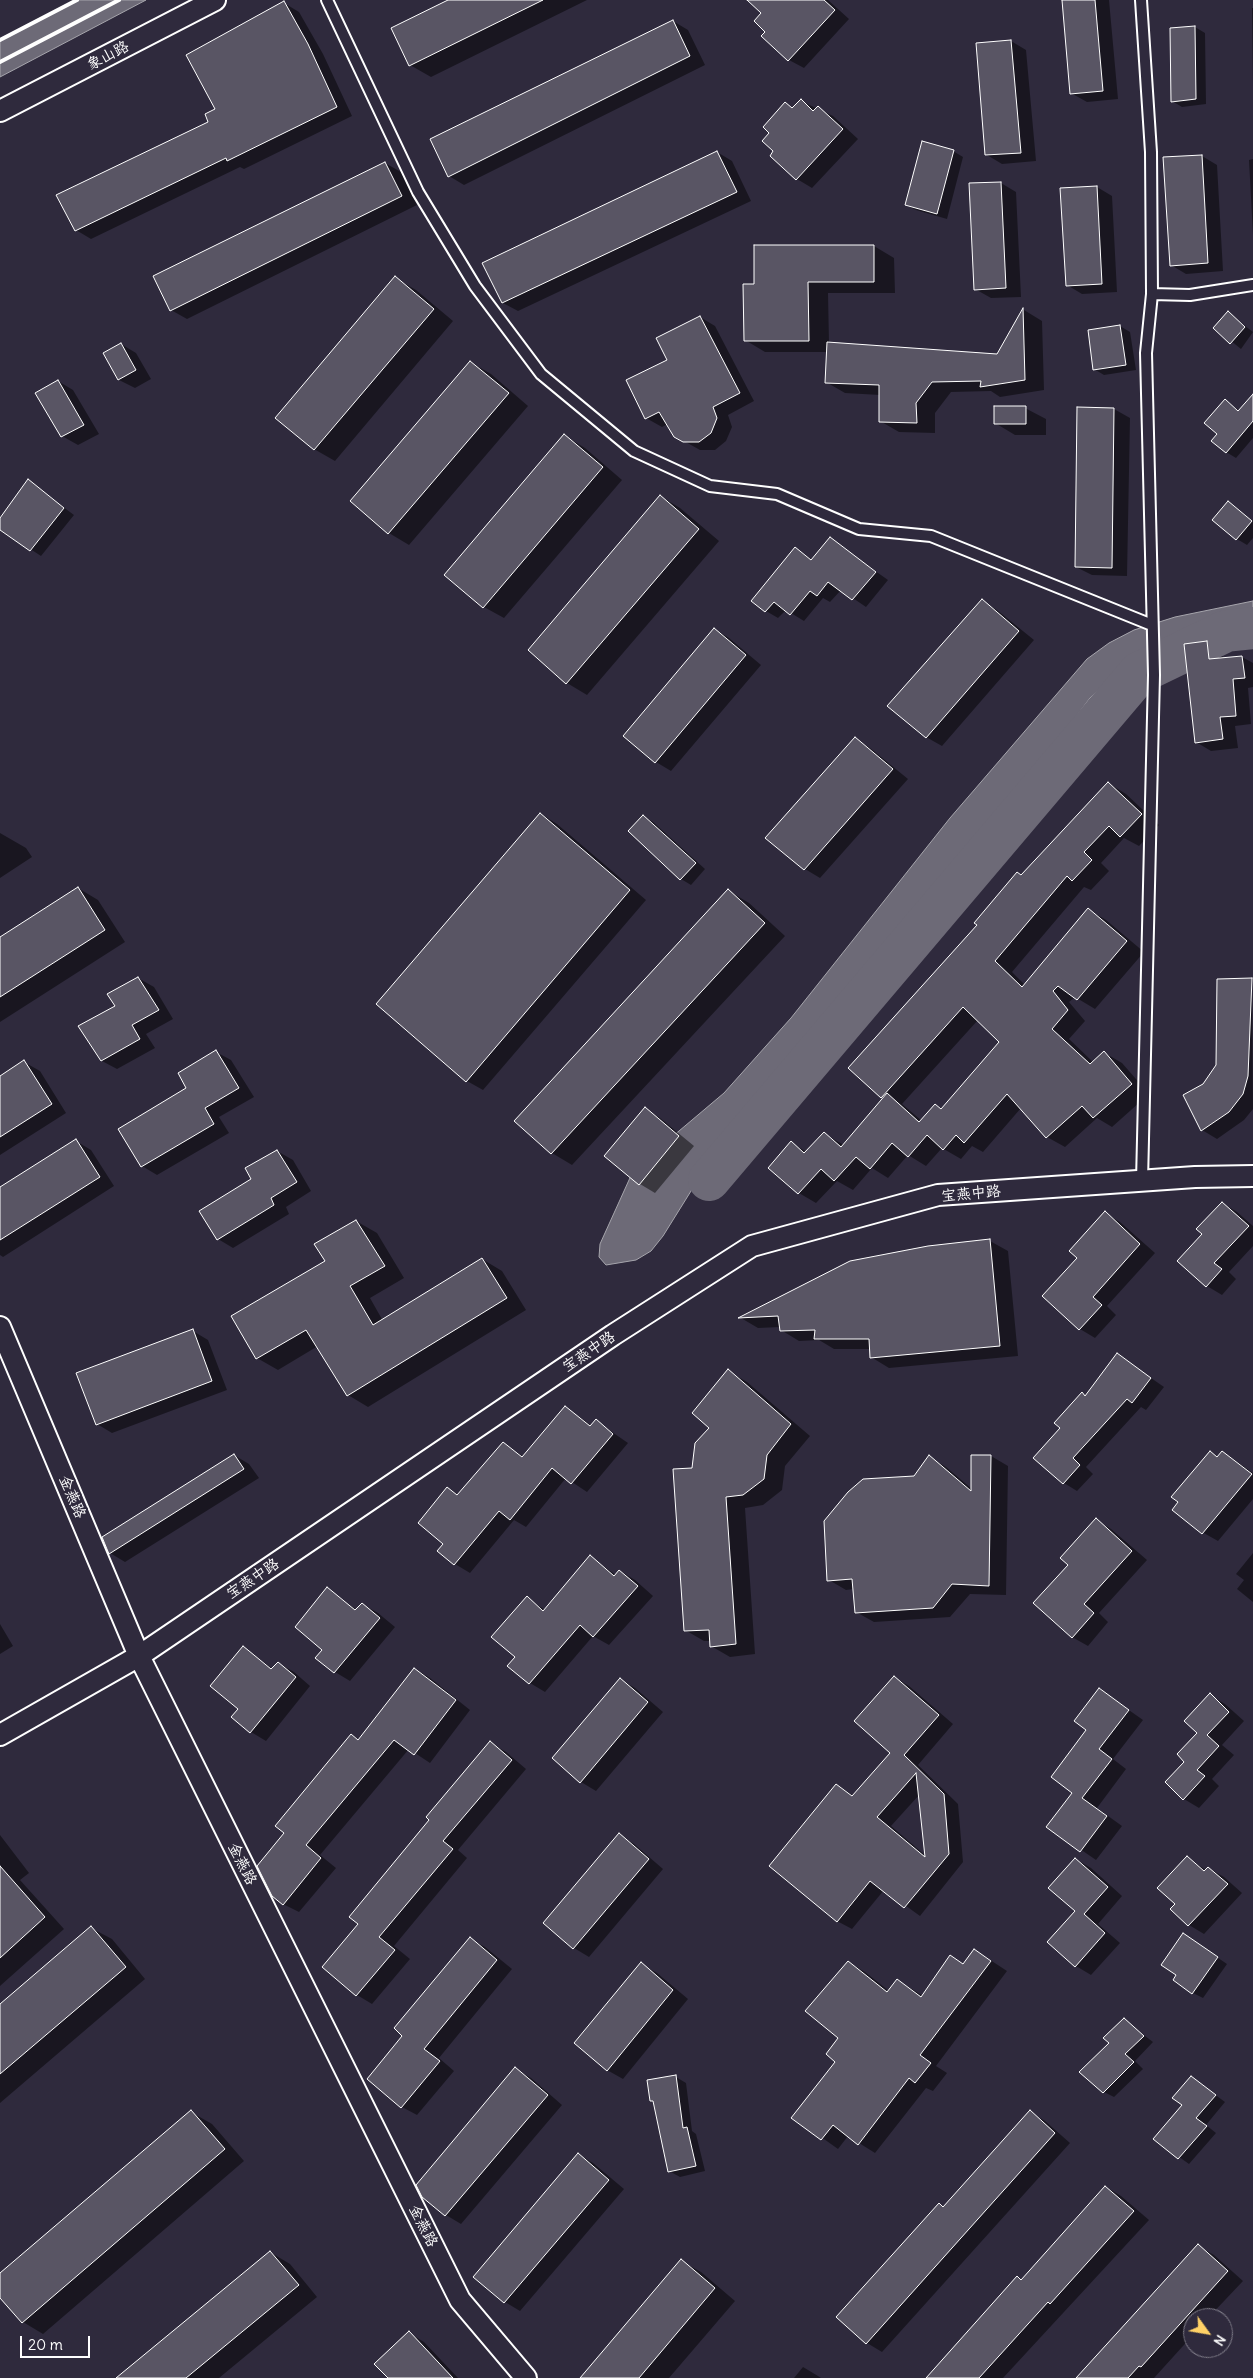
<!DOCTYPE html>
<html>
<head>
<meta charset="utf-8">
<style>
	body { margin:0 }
	#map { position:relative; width:1253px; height:2378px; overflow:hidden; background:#2f2a3d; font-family:Delius,sans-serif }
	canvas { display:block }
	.north { position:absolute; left:1183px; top:2308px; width:50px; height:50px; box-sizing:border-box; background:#2f2a3d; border:1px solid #827f8b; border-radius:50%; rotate:122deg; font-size:14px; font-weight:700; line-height:20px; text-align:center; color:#fff }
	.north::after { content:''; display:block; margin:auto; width:18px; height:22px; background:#ffd166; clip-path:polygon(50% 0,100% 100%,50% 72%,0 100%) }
	.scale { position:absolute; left:20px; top:2336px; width:70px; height:22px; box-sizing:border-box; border:2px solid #fff; border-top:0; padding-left:6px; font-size:15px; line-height:18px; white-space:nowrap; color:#fff; -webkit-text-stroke:4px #2f2a3d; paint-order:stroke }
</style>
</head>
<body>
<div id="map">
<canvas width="1253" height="2378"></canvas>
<div class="north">N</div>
<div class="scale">20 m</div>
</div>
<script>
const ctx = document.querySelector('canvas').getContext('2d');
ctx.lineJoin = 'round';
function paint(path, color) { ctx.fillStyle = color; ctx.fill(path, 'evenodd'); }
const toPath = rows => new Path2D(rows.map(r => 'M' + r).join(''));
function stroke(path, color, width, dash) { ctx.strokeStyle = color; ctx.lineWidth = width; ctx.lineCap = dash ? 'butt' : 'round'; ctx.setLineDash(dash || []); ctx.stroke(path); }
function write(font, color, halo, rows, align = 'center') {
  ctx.font = font + ' Delius,"LXGW WenKai TC",sans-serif'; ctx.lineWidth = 4; ctx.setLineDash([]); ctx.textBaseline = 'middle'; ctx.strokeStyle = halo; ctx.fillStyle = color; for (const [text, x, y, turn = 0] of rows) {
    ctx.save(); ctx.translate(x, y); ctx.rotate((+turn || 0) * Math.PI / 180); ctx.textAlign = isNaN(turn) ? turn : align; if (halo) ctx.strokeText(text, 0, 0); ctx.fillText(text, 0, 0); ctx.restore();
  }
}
const water = toPath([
	[75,0,146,0,0,77,0,40,75,0],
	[1253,601,1253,633,1159,651,1140,659,1113,675,1090,698,980,845,788,1070,696,1183,663,1236,651,1251,636,1260,606,1265,599,1257,600,1244,634,1169,724,1093,791,1018,950,818,1087,659,1109,643,1134,630,1175,617,1253,601]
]);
paint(water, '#6d6a77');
stroke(water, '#a7a6ad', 1);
paint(toPath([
	[451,0,587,0,431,77,410,65],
	[763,0,828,0,849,19,804,68,789,60,767,31,763,13],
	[1063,0,1109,0,1118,99,1087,102,1071,93],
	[284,3,299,12,323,54,352,116,244,169,240,167,91,239,76,230,210,122],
	[1252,8,1253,8,1253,87],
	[673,21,688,30,705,65,464,185,449,176],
	[1195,27,1205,33,1206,104,1182,107,1172,101],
	[1011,41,1026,50,1036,161,1002,164,987,155],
	[801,101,833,116,858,139,812,188,797,179,771,133,786,104,793,108],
	[953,151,963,157,947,219,916,210,906,205],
	[717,152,732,161,751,201,518,311,503,303,484,264],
	[1202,156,1217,165,1223,271,1186,274,1171,265],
	[1253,159,1253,235,1249,160],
	[385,163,401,172,417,205,187,319,171,310,155,277],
	[1001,183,1016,192,1021,297,991,298,975,289],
	[1097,187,1112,196,1117,292,1082,294,1067,285],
	[874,246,894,258,895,293,828,293,829,343,998,355,1024,310,1042,321,1044,390,1000,397,991,391,951,392,935,413,935,433,899,432,880,421,880,395,845,393,826,382,828,352,765,352,745,340,755,285],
	[395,278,416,290,453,321,335,461,314,449],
	[1228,313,1253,332,1241,349,1215,328],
	[700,317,715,326,754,401,728,415,732,427,726,441,715,450,700,450,675,436,668,424,662,427,646,418,669,361],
	[1120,326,1130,332,1136,370,1104,375,1094,369],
	[121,344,136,353,151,379,135,388,119,380,105,354],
	[470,362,491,374,528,406,409,545,389,533,352,501],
	[58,381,73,390,99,434,78,445,62,436,37,393],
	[1225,401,1240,411,1253,410,1253,438,1236,458,1226,452,1218,434],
	[1025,408,1046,419,1046,435,1015,435,995,423],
	[1078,408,1114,409,1130,418,1127,576,1092,575,1076,567],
	[565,436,585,448,622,480,504,618,484,607],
	[28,481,74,515,41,556,0,529,0,521],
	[660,496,680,508,719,541,587,695,567,683,529,650],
	[1229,503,1253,521,1253,538,1247,545,1237,539],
	[830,539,888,580,866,607,841,590,830,602,823,598,804,621,786,610,778,618,766,611,795,549,813,560],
	[982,601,997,610,1034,640,942,746,926,737],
	[714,629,729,638,761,665,671,771,656,762,624,736],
	[1207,642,1222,651,1223,659,1242,657,1253,663,1253,687,1248,688,1251,724,1235,726,1238,748,1211,751,1196,742],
	[855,739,870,748,908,779,820,878,805,869],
	[1108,783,1126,794,1159,825,1139,846,1124,838,1101,863,1109,871,1091,890,1084,887,1012,972,1025,985,1089,910,1106,920,1144,952,1095,1009,1075,997,1069,1002,1085,1021,1069,1039,1093,1062,1105,1053,1122,1063,1149,1094,1112,1127,1097,1118,1065,1147,1047,1137,1021,1108,983,1152,972,1146,961,1159,942,1148,926,1166,908,1155,888,1178,872,1168,853,1190,837,1181,816,1203,799,1193,791,1143,807,1152,824,1134,844,1145,885,1098,882,1097,1022,876],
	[978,1020,1001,1042,943,1109,936,1105,922,1121,902,1104],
	[541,814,557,824,646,900,483,1090,467,1081],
	[643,816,653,822,705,869,691,885,681,879,629,831],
	[0,833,26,848,32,857,0,878],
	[78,888,98,900,125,942,0,1022,0,938],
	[729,891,749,903,785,936,572,1165,552,1153,516,1121],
	[138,978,154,987,173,1019,146,1034,155,1048,117,1069,102,1061,116,1007],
	[1252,979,1253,1109,1244,1120,1217,1139,1202,1130,1204,1085,1217,1066],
	[216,1052,231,1060,254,1097,219,1117,229,1133,157,1175,142,1166,188,1089],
	[24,1062,40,1071,66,1113,0,1155,0,1077],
	[645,1109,660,1118,694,1146,655,1193,640,1184],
	[76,1141,91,1150,114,1186,3,1257,0,1255,0,1188],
	[277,1151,293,1160,311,1191,286,1207,289,1214,233,1248,218,1239,253,1180],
	[1222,1203,1237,1212,1253,1226,1253,1246,1229,1272,1236,1279,1222,1295,1207,1286,1204,1234],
	[1105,1213,1120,1222,1155,1253,1107,1306,1116,1315,1095,1338,1080,1329,1044,1296,1078,1258],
	[356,1221,377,1233,404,1278,370,1298,383,1321,482,1259,502,1271,526,1310,368,1407,348,1395,318,1346,278,1370,257,1358],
	[990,1241,1008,1251,1018,1356,889,1368,871,1357,870,1349,834,1349,819,1340,799,1341,781,1330,780,1327,758,1328,741,1318,850,1262],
	[193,1331,208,1340,227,1390,112,1433,97,1424],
	[1118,1355,1164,1387,1146,1410,1141,1407,1086,1467,1093,1474,1077,1491,1064,1483,1062,1428,1082,1394,1086,1396],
	[728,1371,747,1382,810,1436,785,1466,782,1490,763,1505,745,1508,755,1654,730,1657,711,1646,711,1641,704,1641,685,1630,693,1469,711,1427],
	[565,1407,592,1426,596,1421,628,1443,587,1492,566,1478,526,1527,514,1520,470,1573,455,1564,438,1551,445,1544,448,1489,459,1495,503,1443,524,1457],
	[1210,1452,1219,1457,1223,1452,1253,1473,1253,1499,1218,1541,1202,1532],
	[234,1455,249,1464,259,1478,125,1562,110,1553,103,1538],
	[991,1456,1008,1466,1006,1595,970,1594,950,1617,874,1622,856,1612,854,1589,846,1590,829,1580,915,1477,929,1457,946,1467,972,1489],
	[1096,1520,1111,1529,1147,1560,1099,1613,1108,1622,1088,1646,1072,1637],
	[1253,1553,1253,1602,1237,1589,1244,1580,1236,1574],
	[590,1557,616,1575,620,1571,635,1580,653,1596,609,1645,593,1636,545,1692,530,1683,516,1657,527,1598,545,1610],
	[327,1589,357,1610,362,1604,378,1613,395,1627,350,1681,335,1672,317,1658,324,1650],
	[0,1624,13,1646,0,1654],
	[244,1648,273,1669,278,1663,294,1672,310,1686,266,1741,251,1732,239,1709],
	[415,1669,430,1678,470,1710,430,1763,409,1749,320,1855,336,1868,299,1912,283,1904,286,1832,352,1736,360,1740],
	[894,1677,909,1686,953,1724,918,1765,958,1804,963,1862,920,1916,884,1890,852,1929,837,1921,837,1785,854,1796,892,1753],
	[920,1794,926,1856,891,1826],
	[620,1679,635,1688,663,1712,596,1791,581,1782,554,1758],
	[1099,1689,1143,1720,1113,1759,1126,1769,1097,1808,1122,1826,1096,1860,1048,1827,1073,1792],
	[1210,1695,1225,1704,1244,1721,1222,1745,1234,1755,1212,1779,1219,1786,1199,1808,1184,1799,1167,1782,1186,1762,1198,1733],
	[491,1743,506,1752,526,1769,458,1850,467,1858,394,1946,410,1959,372,2004,357,1995,324,1967,360,1924,431,1820],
	[0,1835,29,1873,20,1880,64,1929,0,1986],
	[619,1835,634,1844,663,1869,589,1957,574,1948,545,1923],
	[1187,1858,1206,1870,1208,1868,1224,1877,1242,1893,1204,1934,1189,1925,1172,1909,1177,1904],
	[1075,1859,1091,1868,1122,1896,1098,1924,1120,1943,1091,1975,1076,1966,1049,1942,1076,1911],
	[91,1928,112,1939,145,1979,0,2103,0,2005],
	[470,1939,485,1947,512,1969,439,2058,454,2071,417,2115,402,2107,404,2036],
	[1193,1941,1227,1964,1203,1998,1193,1993],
	[975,1950,1007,1971,936,2066,947,2073,933,2091,926,2088,875,2153,848,2136,838,2149,793,2117,837,2062,848,1962,865,1972,889,1991,897,1980,923,1996,951,1957,964,1964],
	[641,1964,657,1973,688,1999,623,2079,607,2070],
	[1124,2020,1153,2042,1135,2061,1143,2069,1114,2097,1104,2092,1111,2043],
	[515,2069,531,2078,562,2105,461,2224,446,2215,423,2196],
	[676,2077,686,2083,692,2131,696,2134,705,2171,680,2177,669,2171,655,2103,651,2101],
	[1191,2077,1225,2102,1206,2125,1216,2133,1189,2164,1154,2139,1184,2105],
	[191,2112,212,2124,244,2161,43,2334,23,2322,0,2296,0,2275],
	[1030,2112,1045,2121,1070,2143,882,2352,867,2343,838,2317,939,2205,944,2207],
	[578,2154,593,2163,624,2189,520,2311,505,2302,474,2276],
	[1106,2187,1121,2196,1149,2220,1003,2378,928,2378,1022,2281],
	[1198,2246,1214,2255,1243,2281,1208,2318,1193,2318,1193,2335,1154,2378,1078,2378],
	[270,2252,290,2264,317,2297,219,2378,118,2378],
	[681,2261,701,2272,735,2301,669,2378,582,2378],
	[409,2333,424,2342,458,2378,389,2378],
	[803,2367,818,2376,821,2378,794,2378]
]), '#0007');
stroke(toPath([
	[709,1180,1139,673,1226,631,1253,628]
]), '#6d6a77', 42);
const building = toPath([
	[448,0,543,0,409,66,391,28,448,0],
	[747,0,824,0,835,10,788,61,761,36,765,32,754,21,761,13,747,0],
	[1062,0,1095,0,1103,91,1070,94,1062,0],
	[284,1,308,44,337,107,227,161,226,158,75,231,56,195,208,122,205,114,215,109,186,55,284,1],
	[673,20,690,56,448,177,430,139,673,20],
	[1195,26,1196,99,1171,102,1170,28,1195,26],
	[1011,40,1021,153,985,155,976,43,1011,40],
	[801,99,813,111,818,106,843,129,796,180,770,156,773,151,762,141,769,133,763,127,785,102,792,108,801,99],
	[922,141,954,150,937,214,905,205,922,141],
	[717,151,737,192,502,303,482,263,717,151],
	[1202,155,1208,263,1170,266,1163,157,1202,155],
	[385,162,402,196,170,311,153,276,385,162],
	[1001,182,1006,288,974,290,969,183,1001,182],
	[1097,186,1102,284,1066,286,1060,188,1097,186],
	[754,245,874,245,874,282,808,282,809,341,744,341,743,284,754,284,754,245],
	[395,276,434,309,314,450,275,418,395,276],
	[1023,308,1025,380,980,387,981,381,932,382,916,403,917,423,879,422,879,385,825,383,827,342,997,354,1023,308],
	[1228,311,1245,327,1230,344,1213,328,1228,311],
	[700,316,740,393,713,407,717,418,711,433,699,442,683,442,674,437,659,412,645,419,626,380,667,360,656,338,700,316],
	[1120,325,1126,365,1093,370,1088,330,1120,325],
	[121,343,136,370,118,380,103,353,121,343],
	[470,361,509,393,388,534,350,501,470,361],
	[58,380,84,425,61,437,35,393,58,380],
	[1253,394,1253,421,1226,453,1211,441,1217,434,1204,423,1225,399,1238,411,1253,394],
	[994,406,1026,406,1026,424,994,424,994,406],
	[1077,407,1114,408,1112,568,1075,567,1077,407],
	[564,434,603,467,483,608,444,575,564,434],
	[28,479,64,508,30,551,0,530,0,518,28,479],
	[660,495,699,529,566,684,528,650,660,495],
	[1228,501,1252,521,1236,540,1212,520,1228,501],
	[830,537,876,572,852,600,828,582,817,596,810,591,790,615,774,602,765,612,751,601,795,547,811,560,830,537],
	[982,599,1019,631,926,738,887,706,982,599],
	[714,628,746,655,655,763,623,736,714,628],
	[1207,641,1209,659,1242,656,1245,678,1233,679,1236,716,1220,717,1223,739,1195,743,1184,644,1207,641],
	[855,737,893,769,804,870,765,838,855,737],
	[1108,782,1142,814,1120,837,1109,826,1084,852,1092,860,1072,881,1067,876,995,961,1022,987,1088,908,1127,941,1077,1000,1058,986,1053,991,1068,1010,1052,1029,1090,1064,1104,1051,1132,1084,1093,1118,1082,1106,1046,1138,1007,1094,964,1143,956,1135,943,1150,927,1135,908,1157,892,1143,870,1169,856,1157,834,1181,821,1169,798,1194,768,1168,791,1141,804,1153,824,1132,841,1147,887,1093,919,1122,935,1104,941,1109,999,1042,963,1007,881,1098,848,1068,977,925,974,923,1017,872,1021,875,1108,782],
	[540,813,630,890,466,1082,376,1004,540,813],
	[643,815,696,863,680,880,628,831,643,815],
	[78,887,105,930,0,997,0,937,78,887],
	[728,889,765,923,551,1154,514,1121,728,889],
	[138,977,159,1010,132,1025,140,1039,101,1061,78,1026,115,1006,107,994,138,977],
	[1252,978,1248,1076,1243,1094,1229,1112,1201,1131,1183,1095,1203,1084,1216,1065,1217,979,1252,978],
	[216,1050,239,1088,205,1108,214,1124,141,1167,118,1129,186,1088,178,1073,216,1050],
	[24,1060,52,1104,0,1137,0,1076,24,1060],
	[645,1107,679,1136,639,1185,604,1156,645,1107],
	[76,1139,100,1177,0,1240,0,1187,76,1139],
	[277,1150,297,1182,271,1198,274,1205,217,1240,199,1211,251,1179,245,1168,277,1150],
	[1222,1202,1249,1226,1214,1263,1222,1269,1206,1287,1177,1261,1202,1234,1196,1229,1222,1202],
	[1105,1211,1140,1244,1093,1297,1102,1305,1079,1330,1042,1296,1077,1258,1069,1251,1105,1211],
	[356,1220,385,1266,350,1286,373,1325,482,1258,507,1298,347,1396,306,1330,256,1359,231,1316,325,1261,314,1244,356,1220],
	[990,1239,1000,1346,870,1358,869,1339,814,1339,815,1330,780,1331,778,1316,738,1318,850,1261,928,1246,990,1239],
	[193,1329,212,1381,96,1425,76,1373,193,1329],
	[1117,1353,1151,1378,1132,1403,1127,1399,1073,1458,1080,1465,1063,1484,1033,1458,1060,1428,1054,1423,1082,1392,1085,1396,1117,1353],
	[728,1369,791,1424,767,1455,764,1479,743,1495,726,1497,736,1644,710,1647,709,1630,684,1631,673,1469,692,1468,695,1443,709,1428,692,1413,728,1369],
	[565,1406,590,1426,596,1419,613,1434,571,1484,552,1468,510,1520,499,1511,454,1565,437,1551,443,1544,418,1523,447,1487,457,1495,503,1442,522,1457,565,1406],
	[1210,1451,1217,1457,1222,1451,1252,1474,1202,1534,1172,1510,1178,1502,1171,1497,1210,1451],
	[234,1454,244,1469,109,1554,102,1537,234,1454],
	[929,1455,971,1491,971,1455,991,1455,989,1586,952,1584,933,1608,855,1613,852,1579,827,1581,824,1521,848,1492,863,1479,914,1476,929,1455],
	[1096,1518,1132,1551,1084,1604,1094,1613,1072,1638,1033,1603,1068,1565,1060,1558,1096,1518],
	[590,1555,614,1576,619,1570,638,1586,593,1637,580,1625,529,1684,507,1666,515,1657,491,1637,527,1596,543,1611,590,1555],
	[327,1587,355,1610,362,1603,380,1618,334,1673,315,1658,322,1650,295,1627,327,1587],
	[243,1646,271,1669,278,1662,296,1677,250,1733,231,1717,238,1709,210,1686,243,1646],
	[414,1668,456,1700,414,1755,394,1740,306,1845,321,1858,283,1905,272,1896,257,1866,284,1833,275,1826,351,1734,358,1740,414,1668],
	[894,1676,939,1715,904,1755,944,1794,949,1854,904,1908,870,1881,837,1922,769,1866,836,1784,852,1796,890,1753,854,1721,894,1676],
	[916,1773,925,1857,877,1817,916,1773],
	[620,1678,648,1702,580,1783,552,1758,620,1678],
	[1099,1688,1129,1710,1099,1749,1112,1759,1082,1798,1107,1816,1080,1852,1046,1827,1072,1793,1051,1777,1086,1730,1074,1721,1099,1688],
	[1210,1693,1229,1712,1207,1735,1219,1746,1197,1770,1205,1776,1183,1800,1165,1782,1184,1762,1177,1754,1197,1733,1184,1721,1210,1693],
	[490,1741,512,1760,443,1841,453,1849,379,1937,395,1950,356,1996,322,1967,358,1924,349,1917,429,1820,426,1817,490,1741],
	[619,1833,649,1859,573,1949,543,1923,619,1833],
	[1187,1856,1204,1871,1208,1867,1228,1884,1188,1926,1170,1909,1175,1904,1157,1888,1187,1856],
	[1075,1858,1108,1887,1084,1914,1105,1933,1075,1967,1047,1942,1075,1911,1048,1888,1075,1858],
	[0,1866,45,1917,0,1958,0,1866],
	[91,1926,126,1967,0,2074,0,2004,91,1926],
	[1183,1933,1218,1957,1192,1994,1173,1980,1176,1975,1161,1965,1183,1933],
	[470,1937,497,1960,424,2049,440,2061,401,2108,367,2079,402,2036,394,2028,470,1937],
	[974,1949,991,1961,920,2055,931,2063,915,2083,909,2078,858,2145,833,2125,821,2140,791,2118,835,2062,826,2054,838,2038,805,2011,848,1961,887,1992,897,1979,921,1997,950,1955,963,1964,974,1949],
	[641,1962,673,1990,607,2071,574,2043,641,1962],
	[1124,2018,1144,2036,1125,2054,1134,2062,1103,2093,1079,2072,1109,2043,1103,2038,1124,2018],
	[515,2067,548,2095,445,2216,422,2197,416,2185,515,2067],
	[676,2075,683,2128,687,2127,696,2166,668,2172,653,2101,650,2101,647,2080,676,2075],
	[1191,2076,1216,2095,1196,2118,1207,2126,1178,2159,1153,2139,1182,2105,1172,2098,1191,2076],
	[191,2110,225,2149,22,2323,0,2298,0,2273,191,2110],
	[1030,2110,1055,2133,866,2344,836,2317,939,2203,943,2207,1030,2110],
	[578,2153,609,2180,504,2303,473,2277,578,2153],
	[1105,2186,1134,2211,1050,2304,1048,2302,979,2378,926,2378,1017,2276,1021,2280,1105,2186],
	[1198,2244,1228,2271,1141,2367,1139,2366,1128,2378,1076,2378,1198,2244],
	[270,2251,299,2285,186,2378,116,2378,270,2251],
	[681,2259,715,2288,639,2378,580,2378,681,2259],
	[409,2331,453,2378,388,2378,374,2364,409,2331]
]);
paint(building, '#595564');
stroke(building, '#fff', 1);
const lane = toPath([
	[327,0,418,192,475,286,541,374,634,451,710,486,777,494,859,529,931,536,1152,625],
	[1141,0,1151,152,1152,294,1146,353,1154,675,1142,1181],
	[1152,294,1190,295,1253,285]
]);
const street = toPath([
	[0,111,215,0],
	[0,1327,139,1656,460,2300,526,2378],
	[0,1735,139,1656,613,1335,752,1246,938,1195,1195,1177,1253,1176]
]);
stroke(lane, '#fff', 14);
stroke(street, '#fff', 24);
stroke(lane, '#2f2a3d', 10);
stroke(street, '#2f2a3d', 20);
stroke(toPath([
	[0,40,77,0],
	[0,62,119,0]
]), '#fff', 4);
write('15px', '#fff', '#2f2a3d', [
	["象山路",108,56,-28],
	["宝燕中路",971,1194,-5],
	["宝燕中路",589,1352,-34],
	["金燕路",72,1497,67],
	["宝燕中路",253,1579,-34],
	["金燕路",242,1864,63],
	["金燕路",423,2226,63]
]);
</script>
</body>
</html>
